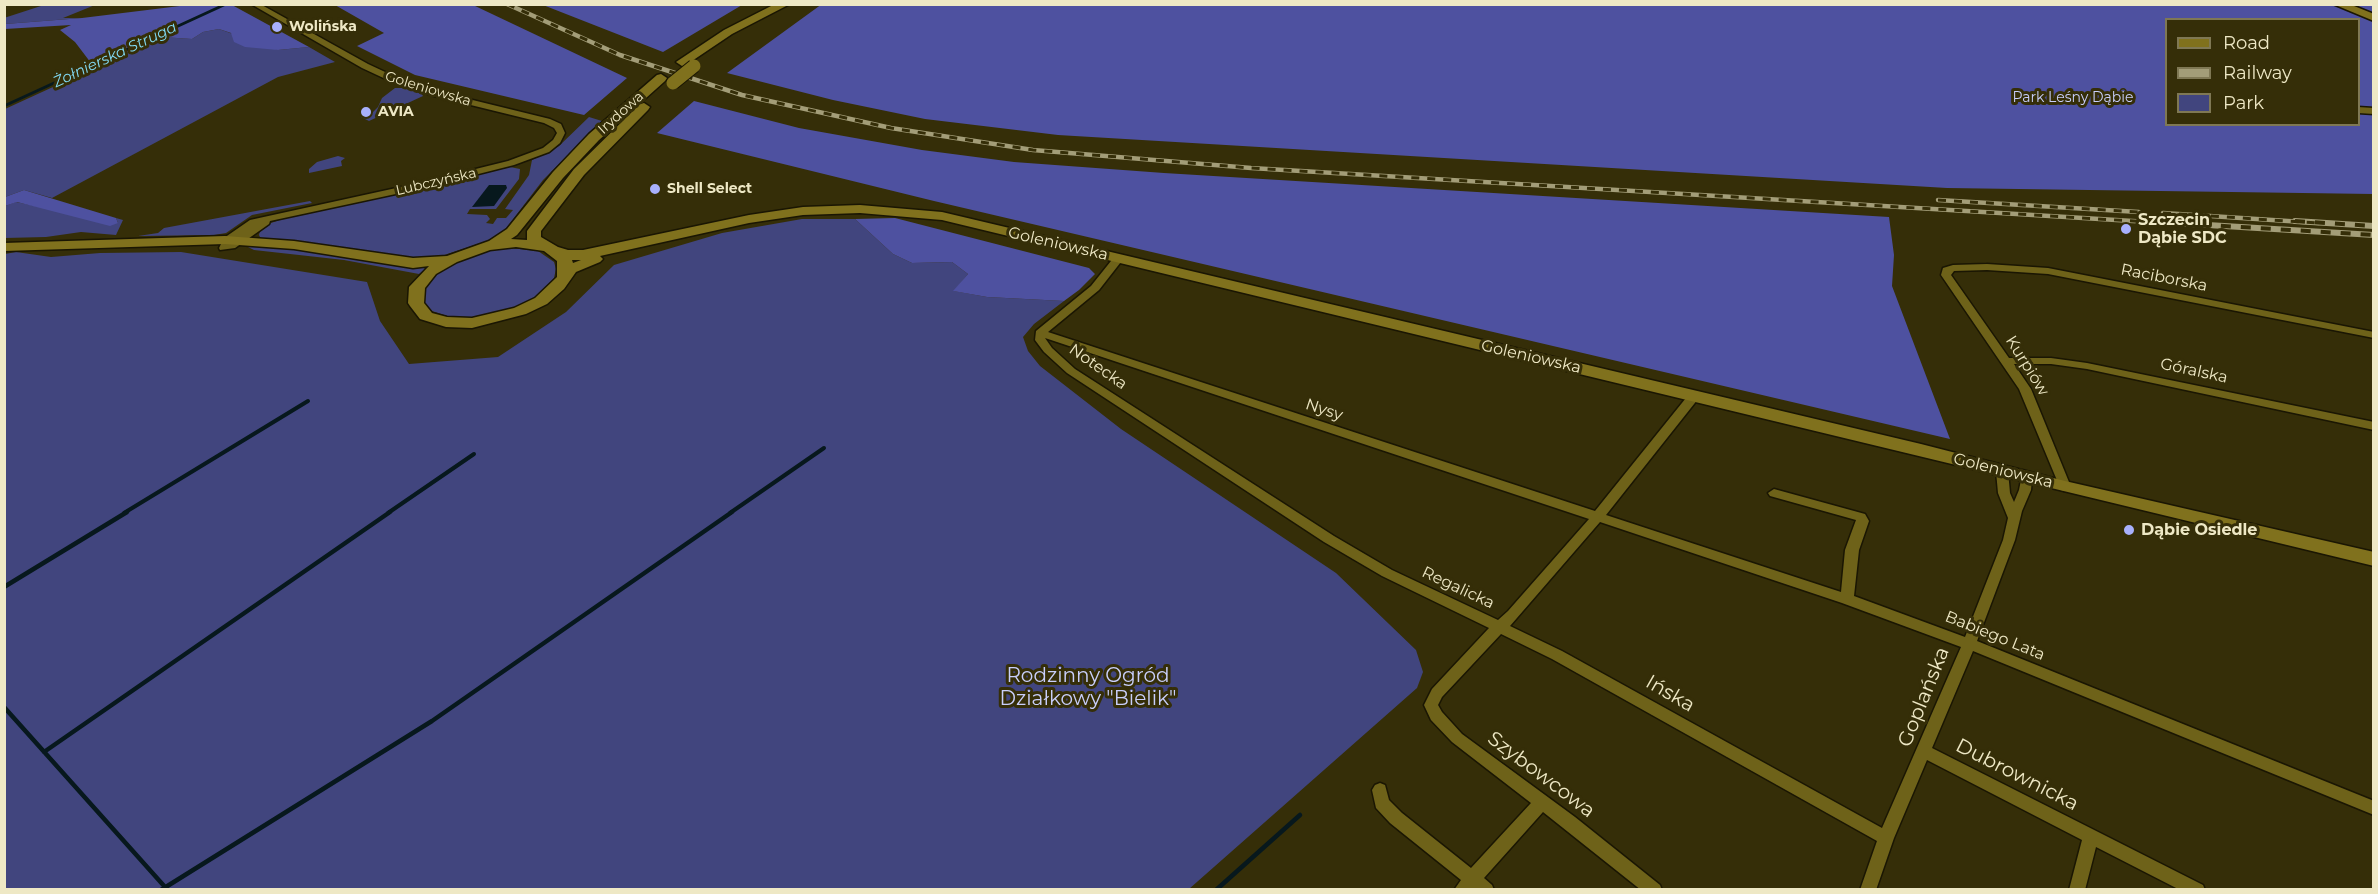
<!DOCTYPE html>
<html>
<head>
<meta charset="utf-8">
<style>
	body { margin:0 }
	#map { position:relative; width:2378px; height:894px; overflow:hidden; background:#352e08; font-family:Montserrat,sans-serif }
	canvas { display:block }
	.frame { position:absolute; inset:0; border:6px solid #eee8c5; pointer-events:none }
	.legend { position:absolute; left:2165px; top:18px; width:195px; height:108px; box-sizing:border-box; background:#352e08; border:2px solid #7f7854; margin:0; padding:8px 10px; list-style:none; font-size:18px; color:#eee8c5 }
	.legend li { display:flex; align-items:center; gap:12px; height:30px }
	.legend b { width:30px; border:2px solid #7f7854 }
</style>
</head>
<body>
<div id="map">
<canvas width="2378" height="894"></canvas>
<div class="frame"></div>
<ul class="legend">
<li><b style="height:8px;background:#80711d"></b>Road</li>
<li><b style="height:8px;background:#a39d78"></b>Railway</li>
<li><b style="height:16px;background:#41457e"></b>Park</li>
</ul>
</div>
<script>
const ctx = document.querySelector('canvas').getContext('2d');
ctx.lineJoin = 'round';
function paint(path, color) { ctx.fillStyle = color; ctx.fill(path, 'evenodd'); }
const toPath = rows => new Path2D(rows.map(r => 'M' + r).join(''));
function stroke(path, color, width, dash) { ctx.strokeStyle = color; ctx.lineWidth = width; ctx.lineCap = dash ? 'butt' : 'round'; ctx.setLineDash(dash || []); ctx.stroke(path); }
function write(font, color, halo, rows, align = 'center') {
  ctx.font = font + ' Montserrat,sans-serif'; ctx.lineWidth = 6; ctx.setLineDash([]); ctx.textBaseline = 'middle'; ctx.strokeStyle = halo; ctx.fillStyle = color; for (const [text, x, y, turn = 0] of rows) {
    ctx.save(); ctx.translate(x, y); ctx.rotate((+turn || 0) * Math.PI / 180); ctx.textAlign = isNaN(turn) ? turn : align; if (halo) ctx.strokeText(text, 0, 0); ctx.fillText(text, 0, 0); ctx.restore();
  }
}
paint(toPath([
	[44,5,95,5,63,18,82,18,5,24,4,18],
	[219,29,278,50,309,47,335,62,278,77,52,198,24,190,5,197,5,109,162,37,192,39,203,32],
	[395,88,405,88,421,93,423,96,369,121,361,117,372,113,378,107,382,98],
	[589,117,602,121,543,180,504,231,487,241,435,258,418,259,261,239,259,235,260,231,271,223,291,216,420,189,510,167,520,169,519,179,496,209,470,209,467,214,487,215,490,219,486,223,493,224,497,218,506,218,513,210,505,209,529,175,532,160,559,146],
	[338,156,345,158,341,161,342,166,309,173,309,169,317,162],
	[310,201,312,203,252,215,226,233,214,235,138,236,158,233,164,228],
	[16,202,118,223,116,218,123,220,116,235,81,232,46,237,5,238,5,206],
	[802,219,855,219,893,254,912,263,952,262,968,274,954,291,987,297,1064,301,1034,324,1023,337,1028,351,1040,366,1121,429,1336,573,1416,650,1423,672,1417,688,1189,889,5,890,5,254,16,252,51,257,100,253,181,252,367,282,380,321,409,364,498,357,566,312,614,265,722,233],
	[242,244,277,247,427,268,419,274,344,260,254,250],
	[510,248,538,251,554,262,556,269,554,278,538,296,517,308,482,317,450,317,432,311,425,304,425,288,441,270,462,259,486,251]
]), '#41457e');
paint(toPath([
	[822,4,2373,5,2373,194,1947,188,1058,135,925,119,833,100,727,73],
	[2166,20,2358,20,2358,124,2166,124],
	[188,5,232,5,309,47,278,50,245,47,234,42,231,33,219,29,203,32,192,39,162,37,107,62,91,63,75,42,60,30,71,25,5,29,5,24,82,18],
	[335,5,473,5,627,78,584,115,415,75,357,46,384,33],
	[543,5,742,5,663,52],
	[694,101,799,128,922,150,1014,162,1164,173,1889,217,1894,255,1892,286,1950,439,934,201,657,133],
	[24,190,116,218,118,223,110,226,17,202,5,206,5,197],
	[895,218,1089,268,1095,274,1079,290,1064,301,987,297,953,291,968,274,952,262,912,263,893,254,855,219]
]), '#4e51a0');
paint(toPath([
	[489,185,506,185,507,188,494,206,472,207]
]), '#07181d');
stroke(toPath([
	[4,106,226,4]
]), '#07181d', 3);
stroke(toPath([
	[124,513,308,401],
	[388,513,474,454],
	[730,513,824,448]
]), '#07181d', 4);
stroke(toPath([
	[4,587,127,512],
	[4,707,165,887],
	[44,752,390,512],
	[161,890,432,721,732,512],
	[1216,890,1300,815]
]), '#07181d', 4.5);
const street = toPath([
	[251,4,260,4,368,64,398,78,440,92,550,119,561,124,565,133,560,143,549,152,514,165,419,189,270,221,269,224,235,248,220,250,219,248,224,238,250,220,419,183,508,161,543,148,553,140,557,133,554,128,544,123,434,96,392,82,362,68,251,4],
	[2358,107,2374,108,2374,114,2358,113,2358,107],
	[1119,255,1124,258,1099,290,1048,332,1595,511,1690,393,1698,393,1700,396,1698,399,1606,515,1841,592,1845,550,1856,520,1770,496,1768,493,1774,489,1865,514,1869,521,1859,550,1854,596,1965,637,2003,540,2008,518,1998,493,1996,471,2002,467,2008,471,2010,493,2014,502,2019,490,2022,475,2030,475,2032,478,2031,490,2022,511,2015,540,1977,641,2374,801,2374,815,1973,651,1932,748,2203,885,2205,890,2180,890,2096,847,2085,890,2069,890,2082,840,1927,760,1894,838,1876,890,1860,890,1877,841,1552,659,1501,634,1442,697,1438,705,1442,712,1462,734,1575,817,1660,885,1662,890,1641,890,1543,812,1484,878,1492,885,1494,890,1454,890,1461,880,1390,823,1376,808,1372,790,1375,785,1380,783,1385,785,1389,800,1402,813,1471,868,1531,803,1452,742,1431,720,1424,705,1432,689,1489,628,1382,576,1324,542,1067,373,1044,352,1035,340,1036,331,1091,286,1115,256,1119,255],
	[1045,338,1589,519,1508,611,1498,620,1392,570,1334,536,1075,369,1052,348,1045,338],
	[1600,522,1842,603,1961,647,1882,828,1562,651,1510,626,1600,522],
	[1987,264,2048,268,2374,332,2374,338,2048,274,1987,270,1954,271,1951,275,2009,358,2051,358,2087,363,2374,422,2374,430,2087,369,2051,364,2014,364,2031,389,2071,487,2065,491,2061,490,2019,389,1941,275,1943,268,1953,265,1987,264]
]);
const secondary = toPath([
	[775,4,790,4,732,34,686,65,682,66,676,62,724,30,775,4],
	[2333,4,2349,4,2374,14,2374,21,2333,4],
	[661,74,667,78,665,81,599,140,563,178,517,235,511,239,527,240,527,231,574,169,640,104,644,103,650,107,648,110,584,175,541,231,541,237,558,247,568,250,583,250,749,215,803,207,860,205,942,212,1921,444,2065,481,2374,552,2374,566,942,220,860,213,803,215,749,223,600,256,603,259,600,262,576,272,564,289,547,304,526,314,472,328,446,327,420,319,410,306,408,303,409,287,429,266,413,268,294,249,225,244,4,251,4,243,225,236,294,241,413,258,447,256,489,241,507,229,553,172,589,134,657,75,661,74],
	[516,247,544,251,557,261,557,277,535,298,514,308,472,318,447,317,432,313,424,303,425,288,436,274,457,262,490,250,516,247],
	[572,260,581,260,573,263,572,260]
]);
stroke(street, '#1a1603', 3);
stroke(secondary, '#1a1603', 3);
paint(street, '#6e6219');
paint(secondary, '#80711d');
const railFar1 = toPath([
	[507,4,620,55,742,95,891,128,1033,150,1251,168,2166,223],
	[1938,200,2139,212],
	[2163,213,2319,223]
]);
const rail = toPath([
	[2141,221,2374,235],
	[2295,221,2374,226]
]);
stroke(railFar1, '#a39d78', 4.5);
stroke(rail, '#a39d78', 6);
stroke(railFar1, '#352e08', 3, [8]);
stroke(rail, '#352e08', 4, [10]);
const secondaryBridge = toPath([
	[673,83,694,66]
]);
stroke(secondaryBridge, '#1a1603', 15, []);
stroke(secondaryBridge, '#80711d', 13);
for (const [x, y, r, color] of [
	[277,27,6,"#a8b0fc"],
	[366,112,6,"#a8b0fc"],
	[655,189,6,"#a8b0fc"],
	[2126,229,6,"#a8b0fc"],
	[2129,530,6,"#a8b0fc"]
]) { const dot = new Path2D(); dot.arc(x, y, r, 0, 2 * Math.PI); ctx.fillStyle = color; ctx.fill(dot); stroke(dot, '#352e08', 2); }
write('bold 14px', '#eee8c5', '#352e08', [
	["Wolińska",289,27],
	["AVIA",378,112],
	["Shell Select",667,189]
], 'left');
write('14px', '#eee8c5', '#352e08', [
	["Goleniowska",428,89,17],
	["Irydowa",621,113,-42],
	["Lubczyńska",436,182,-13]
]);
write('14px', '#c9cffc', '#352e08', [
	["Park Leśny Dąbie",2073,98]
]);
write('italic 15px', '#82dbf5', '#352e08', [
	["Żołnierska Struga",115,55,-25]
]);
write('bold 16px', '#eee8c5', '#352e08', [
	["Szczecin",2138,220],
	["Dąbie SDC",2138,238],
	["Dąbie Osiedle",2141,530]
], 'left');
write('16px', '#eee8c5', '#352e08', [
	["Goleniowska",1058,244,13],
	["Raciborska",2164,278,11],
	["Goleniowska",1531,357,13],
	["Kurpiów",2027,366,58],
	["Notecka",1098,367,35],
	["Góralska",2194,371,12],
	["Nysy",1324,410,18],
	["Goleniowska",2003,471,14],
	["Regalicka",1458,588,25],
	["Babiego Lata",1995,636,22]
]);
write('20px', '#c9cffc', '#352e08', [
	["Rodzinny Ogród",1088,676],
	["Działkowy \"Bielik\"",1088,699]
]);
write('20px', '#eee8c5', '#352e08', [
	["Ińska",1670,694,30],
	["Goplańska",1924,697,-68],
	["Szybowcowa",1541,775,37],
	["Dubrownicka",2017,775,27]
]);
</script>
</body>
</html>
